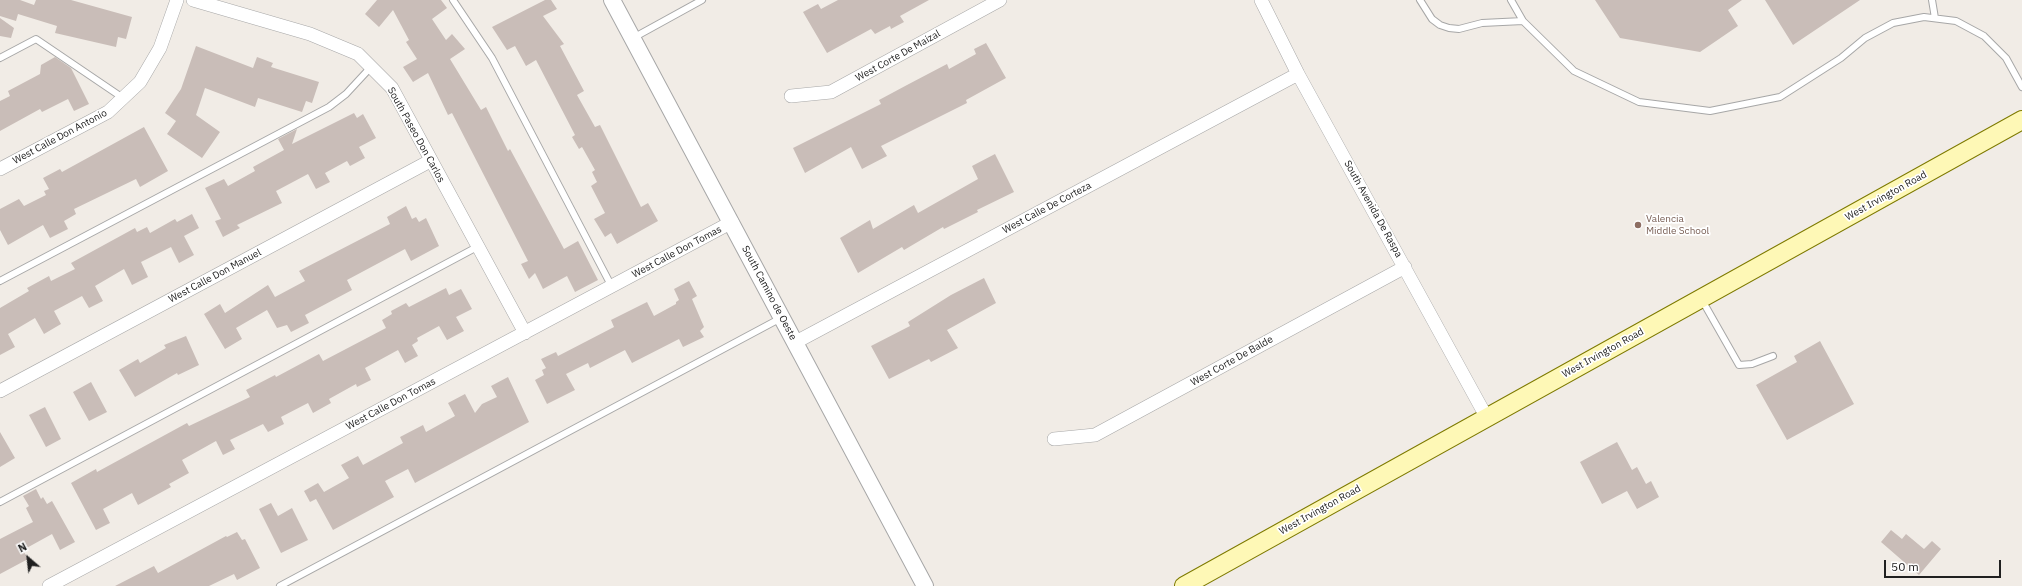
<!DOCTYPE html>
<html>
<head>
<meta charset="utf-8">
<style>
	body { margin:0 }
	#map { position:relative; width:2022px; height:586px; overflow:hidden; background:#f1ece6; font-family:"IBM Plex Sans",sans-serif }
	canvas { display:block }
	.north { position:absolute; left:8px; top:538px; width:40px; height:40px; -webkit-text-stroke:3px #fff; paint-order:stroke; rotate:332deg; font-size:11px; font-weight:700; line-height:16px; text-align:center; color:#202020 }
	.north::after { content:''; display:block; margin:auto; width:14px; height:18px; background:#202020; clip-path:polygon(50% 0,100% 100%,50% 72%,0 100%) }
	.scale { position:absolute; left:1884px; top:560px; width:117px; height:18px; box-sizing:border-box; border:2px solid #202020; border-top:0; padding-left:5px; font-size:12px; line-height:14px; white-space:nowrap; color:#202020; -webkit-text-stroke:3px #fff; paint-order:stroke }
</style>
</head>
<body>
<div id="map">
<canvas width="2022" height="586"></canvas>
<div class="north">N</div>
<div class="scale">50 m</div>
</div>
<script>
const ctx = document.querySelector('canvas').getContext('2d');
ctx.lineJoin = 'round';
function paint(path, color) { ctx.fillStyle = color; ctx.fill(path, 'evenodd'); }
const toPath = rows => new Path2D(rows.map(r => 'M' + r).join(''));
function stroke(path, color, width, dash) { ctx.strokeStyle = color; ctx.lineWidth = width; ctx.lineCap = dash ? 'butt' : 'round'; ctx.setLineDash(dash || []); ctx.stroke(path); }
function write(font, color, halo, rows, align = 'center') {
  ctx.font = font + ' "IBM Plex Sans",sans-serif'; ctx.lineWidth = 3.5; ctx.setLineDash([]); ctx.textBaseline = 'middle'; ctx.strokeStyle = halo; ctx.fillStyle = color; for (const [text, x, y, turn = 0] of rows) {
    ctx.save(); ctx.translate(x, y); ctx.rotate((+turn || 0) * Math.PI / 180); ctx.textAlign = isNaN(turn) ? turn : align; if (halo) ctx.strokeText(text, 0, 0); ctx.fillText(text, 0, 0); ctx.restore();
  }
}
paint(toPath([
	[0,0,20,0,34,5,36,0,71,0,132,17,126,39,118,37,116,47,55,33,57,26,18,14,16,21,0,16],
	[377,0,441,0,447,8,432,19,446,40,452,34,465,49,450,59,481,110,486,107,508,151,510,149,564,249,578,241,598,280,575,292,567,276,543,289,535,273,529,279,521,264,528,261,452,113,448,115,428,73,413,82,403,67,417,59,406,42,409,40,393,10,379,27,365,14],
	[545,0,551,0,557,9,543,16,564,44,560,46,584,91,577,95,595,127,600,125,641,207,648,203,658,221,617,244,611,233,605,237,594,219,605,213,591,186,597,182,592,172,595,170,582,147,579,149,572,137,575,135,536,60,526,66,515,46,507,50,492,27],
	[838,0,929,0,900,16,904,22,891,29,890,26,875,34,871,29,827,53,803,12,818,4,821,9],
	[1595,0,1742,0,1728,10,1738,26,1700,52,1620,38],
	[1765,0,1860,0,1793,45],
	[0,18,14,28,11,38,0,36],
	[986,43,1006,78,966,100,967,103,881,146,887,156,862,169,851,147,805,173,793,148,881,104,879,100,907,85,947,64,949,69,976,54,974,49],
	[196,46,253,68,257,57,273,63,271,67,319,82,312,103,306,101,302,112,258,98,255,107,205,88,196,115,220,132,202,158,167,134,176,121,165,113,181,89],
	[55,57,71,68,89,104,74,111,68,99,42,112,40,109,0,131,0,101,10,96,8,91,40,74,41,65],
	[354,113,357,118,363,114,376,138,359,147,365,158,350,166,347,161,325,173,330,182,316,189,308,174,276,191,282,203,237,225,240,228,223,237,215,221,221,219,205,188,224,179,228,186,255,171,253,167,284,150,278,139,297,129,292,144],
	[144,127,168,171,140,187,136,179,74,209,76,214,64,221,68,229,50,238,43,225,8,245,0,230,0,209,19,199,24,206,46,195,44,191,49,189,43,178,60,169,62,172],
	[995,154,1014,192,977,210,978,212,944,229,943,227,904,250,902,247,858,273,840,238,870,220,873,229,914,205,918,213,978,179,972,166],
	[406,206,412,219,416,217,419,222,426,218,439,246,411,261,405,249,347,280,352,290,305,315,309,323,291,332,287,325,277,328,267,310,236,328,242,339,225,349,204,314,220,304,225,313,268,285,275,297,305,281,299,271,390,224,387,217],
	[192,214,199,228,184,236,194,255,179,263,171,247,141,262,148,277,132,285,124,269,95,286,103,301,89,308,82,296,54,311,61,324,44,334,35,318,8,334,15,347,0,355,0,308,29,291,27,288,49,276,51,281,75,269,71,263,135,228,137,232,147,227,150,233,175,219,177,222],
	[984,278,996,303,947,330,958,348,931,362,929,359,889,379,871,346,910,326,908,322,951,295],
	[689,281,697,296,692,299,704,327,700,331,704,337,683,347,679,339,632,363,625,350,590,368,588,363,566,374,575,390,547,404,535,380,544,375,542,370,546,368,541,359,556,352,558,356,614,327,611,320,647,302,654,316,676,304,676,302,679,300,674,289],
	[446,288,449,295,461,289,472,309,456,317,464,331,447,340,439,326,417,338,418,341,412,345,418,356,405,363,398,350,365,368,371,380,357,387,356,384,329,399,331,403,313,413,308,403,281,417,284,424,268,432,263,424,230,440,235,449,223,455,216,441,182,460,189,473,169,484,171,487,138,505,132,493,103,509,110,523,96,530,71,483,96,469,97,472,187,423,189,426,250,397,246,390,275,375,276,377,319,354,323,361,386,328,382,320,392,314,391,311,406,303,409,307],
	[186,336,199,365,178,375,177,373,135,397,119,370,138,359,140,363,166,348,164,345],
	[1820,341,1854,404,1787,440,1756,385,1797,362,1794,356],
	[508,377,529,422,415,483,408,469,385,481,394,497,333,530,316,499,310,502,304,491,318,483,324,492,349,478,341,465,358,456,363,465,403,443,400,437,423,425,426,432,455,416,448,403,465,394,475,413,482,404,497,397,491,386],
	[91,382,107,412,89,421,73,392],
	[45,407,61,439,46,447,29,415],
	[0,432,15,458,0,467],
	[1617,442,1632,470,1637,467,1646,484,1651,481,1659,497,1637,509,1627,491,1602,504,1580,462],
	[36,489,41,499,43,497,47,504,52,501,75,542,60,550,52,534,23,550,28,559,0,574,0,539,33,522,26,508,29,506,23,496],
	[271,503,278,516,292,508,308,540,281,553,259,509],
	[1891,530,1902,539,1906,534,1924,549,1932,541,1941,549,1919,575,1881,542],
	[237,532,242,540,245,539,260,568,237,580,234,574,209,586,115,586,154,566,158,573,226,536,227,537]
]), '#c9bdb8');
const service = toPath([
	[453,0,492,58,612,287],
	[1420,0,1432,19,1440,25,1449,28,1459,29,1482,23,1523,21,1574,71,1639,102,1710,111,1780,97,1841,58,1865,38,1893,23,1924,17,1956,21,1984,36,2006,58,2022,87],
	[1511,0,1523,21],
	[1932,0,1935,18],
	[633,38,702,0],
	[0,58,36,39,123,98],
	[0,281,329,107,346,94,371,67],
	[1702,300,1739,365,1752,364,1773,356],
	[0,502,477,247],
	[280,586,781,318]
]);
const minor = toPath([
	[193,0,310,34,358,54,392,88,525,333],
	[1261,0,1298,74,1487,418],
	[791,96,831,92,1000,0],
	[0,169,108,112,140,82,160,48,177,0],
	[796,342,1298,74],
	[0,391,430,161],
	[1054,439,1095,435,1405,267],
	[49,586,732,222]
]);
const tertiary = toPath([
	[612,0,925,586]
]);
const secondary = toPath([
	[1184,586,2022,120]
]);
stroke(service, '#a7a7a7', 8);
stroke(minor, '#a7a7a7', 14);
stroke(tertiary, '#a7a7a7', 18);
stroke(secondary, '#7e7a00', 20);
stroke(service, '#fff', 6);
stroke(minor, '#fff', 13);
stroke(tertiary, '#fff', 16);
stroke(secondary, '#fef8b6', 18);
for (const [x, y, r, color] of [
	[1638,225,4,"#8d6e63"]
]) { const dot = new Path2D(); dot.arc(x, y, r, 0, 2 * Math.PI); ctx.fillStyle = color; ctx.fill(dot); stroke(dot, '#fff', 1.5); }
write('10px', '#202020', '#fff', [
	["West Corte De Maizal",898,56,-29],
	["South Paseo Don Carlos",416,135,61],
	["West Calle Don Antonio",60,137,-28],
	["West Irvington Road",1886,196,-29],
	["West Calle De Corteza",1047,208,-28],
	["South Avenida De Raspa",1373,209,61],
	["West Calle Don Tomas",677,252,-28],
	["West Calle Don Manuel",215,276,-28],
	["South Camino de Oeste",769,293,62],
	["West Irvington Road",1603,353,-29],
	["West Corte De Balde",1232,361,-29],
	["West Calle Don Tomas",391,404,-28],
	["West Irvington Road",1320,510,-29]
]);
write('10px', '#785e54', '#fff', [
	["Valencia",1646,219],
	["Middle School",1646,231]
], 'left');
</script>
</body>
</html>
